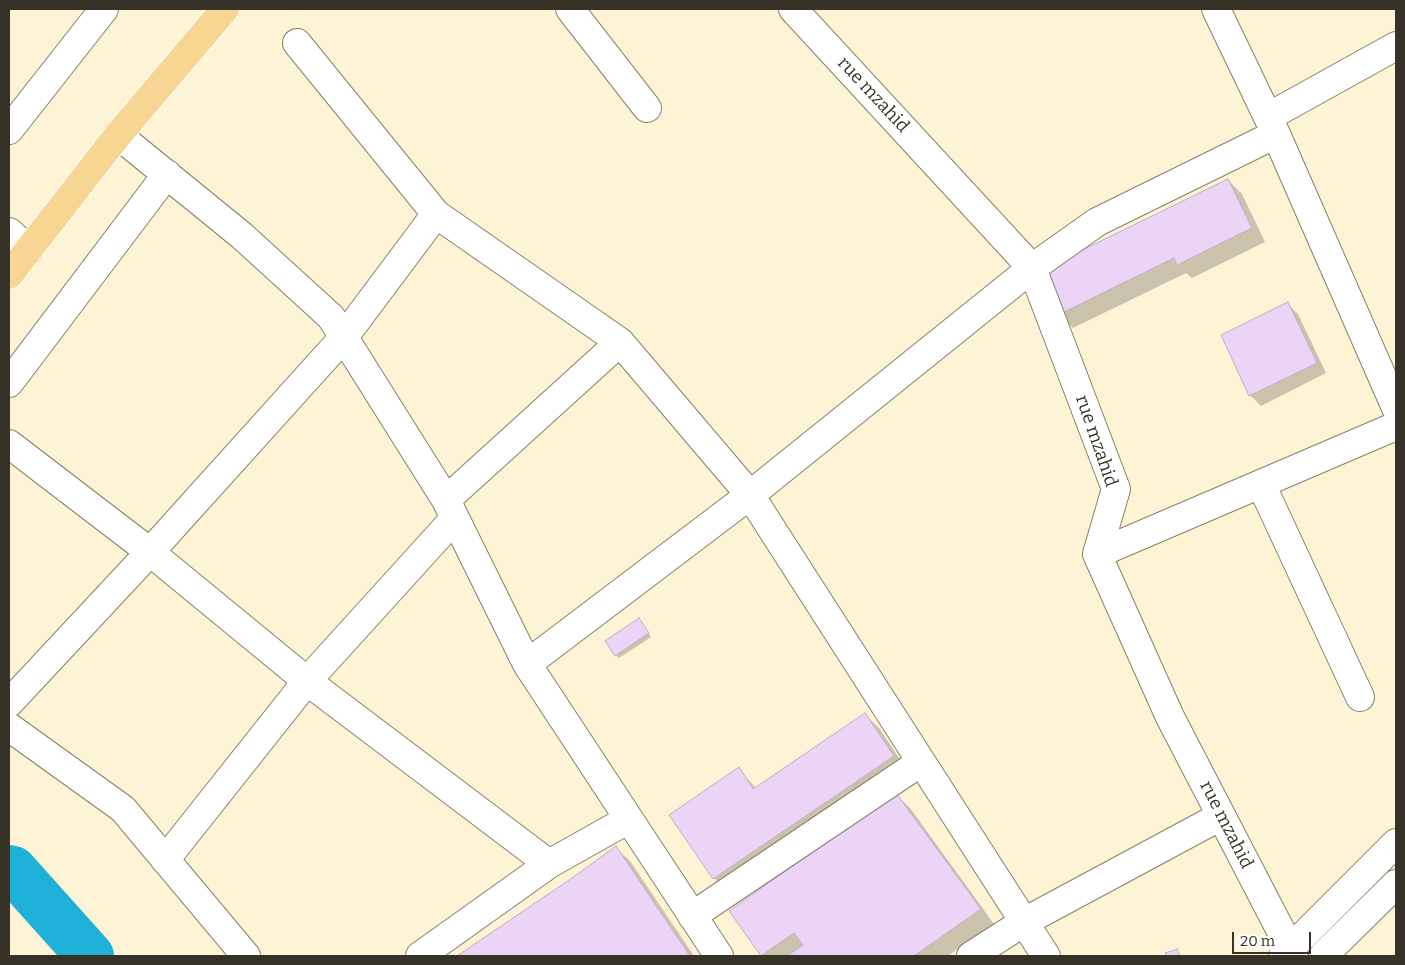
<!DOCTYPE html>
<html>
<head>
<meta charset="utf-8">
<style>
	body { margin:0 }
	#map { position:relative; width:1405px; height:965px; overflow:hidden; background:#fdf3d5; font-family:Bitter,serif }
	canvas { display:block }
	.frame { position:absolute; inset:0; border:10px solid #363227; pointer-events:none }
	.scale { position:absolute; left:1232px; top:932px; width:79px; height:22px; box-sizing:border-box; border:2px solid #363227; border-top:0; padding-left:6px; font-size:15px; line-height:18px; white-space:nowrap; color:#363227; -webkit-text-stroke:4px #fff; paint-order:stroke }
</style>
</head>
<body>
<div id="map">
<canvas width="1405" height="965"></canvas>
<div class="frame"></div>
<div class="scale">20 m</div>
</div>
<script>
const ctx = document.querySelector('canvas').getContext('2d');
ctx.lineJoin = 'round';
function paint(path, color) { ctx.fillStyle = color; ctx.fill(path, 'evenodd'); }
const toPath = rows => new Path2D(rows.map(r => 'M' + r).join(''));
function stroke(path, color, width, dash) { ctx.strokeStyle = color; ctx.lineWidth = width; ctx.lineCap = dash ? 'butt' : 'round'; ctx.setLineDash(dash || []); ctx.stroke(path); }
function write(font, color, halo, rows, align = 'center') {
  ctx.font = font + ' Bitter,serif'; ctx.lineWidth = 4.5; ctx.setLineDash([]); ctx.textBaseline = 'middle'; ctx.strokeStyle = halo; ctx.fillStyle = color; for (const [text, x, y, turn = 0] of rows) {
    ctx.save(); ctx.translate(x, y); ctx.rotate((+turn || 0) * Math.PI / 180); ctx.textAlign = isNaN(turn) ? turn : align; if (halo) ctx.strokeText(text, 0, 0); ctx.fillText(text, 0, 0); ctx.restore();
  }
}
paint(toPath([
	[1228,180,1242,194,1265,242,1192,278,1186,273,1073,328,1059,314],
	[1287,304,1298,314,1326,373,1261,406,1250,395],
	[642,623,651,637,619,658,616,655],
	[865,715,879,728,907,770,728,892,714,878,738,769,756,788],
	[896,795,910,808,994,924,948,956,763,956,731,912],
	[616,848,630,861,694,956,458,956]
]), '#0003');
stroke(toPath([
	[9,869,13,870,90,956]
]), '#1fb0d7', 48);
const building = toPath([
	[1228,179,1252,228,1177,265,1174,258,1058,315,1037,272,1228,179],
	[1288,302,1317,363,1249,396,1221,335,1288,302],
	[639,618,649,633,615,656,605,641,639,618],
	[865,713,894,756,713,879,669,815,739,767,753,789,865,713],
	[896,793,981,909,914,956,787,956,803,945,794,933,761,956,729,911,896,793],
	[616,846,690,956,457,956,575,876,616,846],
	[1177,949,1180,956,1166,956,1165,953,1177,949]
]);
paint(building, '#ebd4f5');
stroke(building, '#bfaec7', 1);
const minor = toPath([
	[570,9,647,108],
	[793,9,1032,268,1116,489,1097,554,1170,717,1294,956],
	[1216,9,1276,134,1396,408],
	[297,43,436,214,620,342,750,495,1046,956],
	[1268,117,1396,46],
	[9,130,104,9],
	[118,135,241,235,331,317,446,500,527,664,719,956],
	[9,232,29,250],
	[9,383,167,174],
	[9,444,150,552,307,681,549,864],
	[1261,484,1360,697],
	[446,500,620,342],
	[1097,554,1396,426],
	[527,664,750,495,1032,268,1097,222,1276,134],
	[9,703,150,552,344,337,436,214],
	[9,727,123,809,246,956],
	[165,860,307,681,455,518],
	[692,916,921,762],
	[420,956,549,864,629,819],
	[971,956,1024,922,1221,816],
	[1283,956,1396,843],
	[1323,956,1396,884]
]);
const primary = toPath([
	[9,275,118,135,225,9]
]);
stroke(minor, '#898066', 30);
stroke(primary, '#fff', 30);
stroke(minor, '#fff', 28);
stroke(primary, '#f7d592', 28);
write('18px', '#363227', '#fff', [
	["rue mzahid",873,95,47],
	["rue mzahid",1096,441,71],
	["rue mzahid",1226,825,63]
]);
</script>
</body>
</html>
